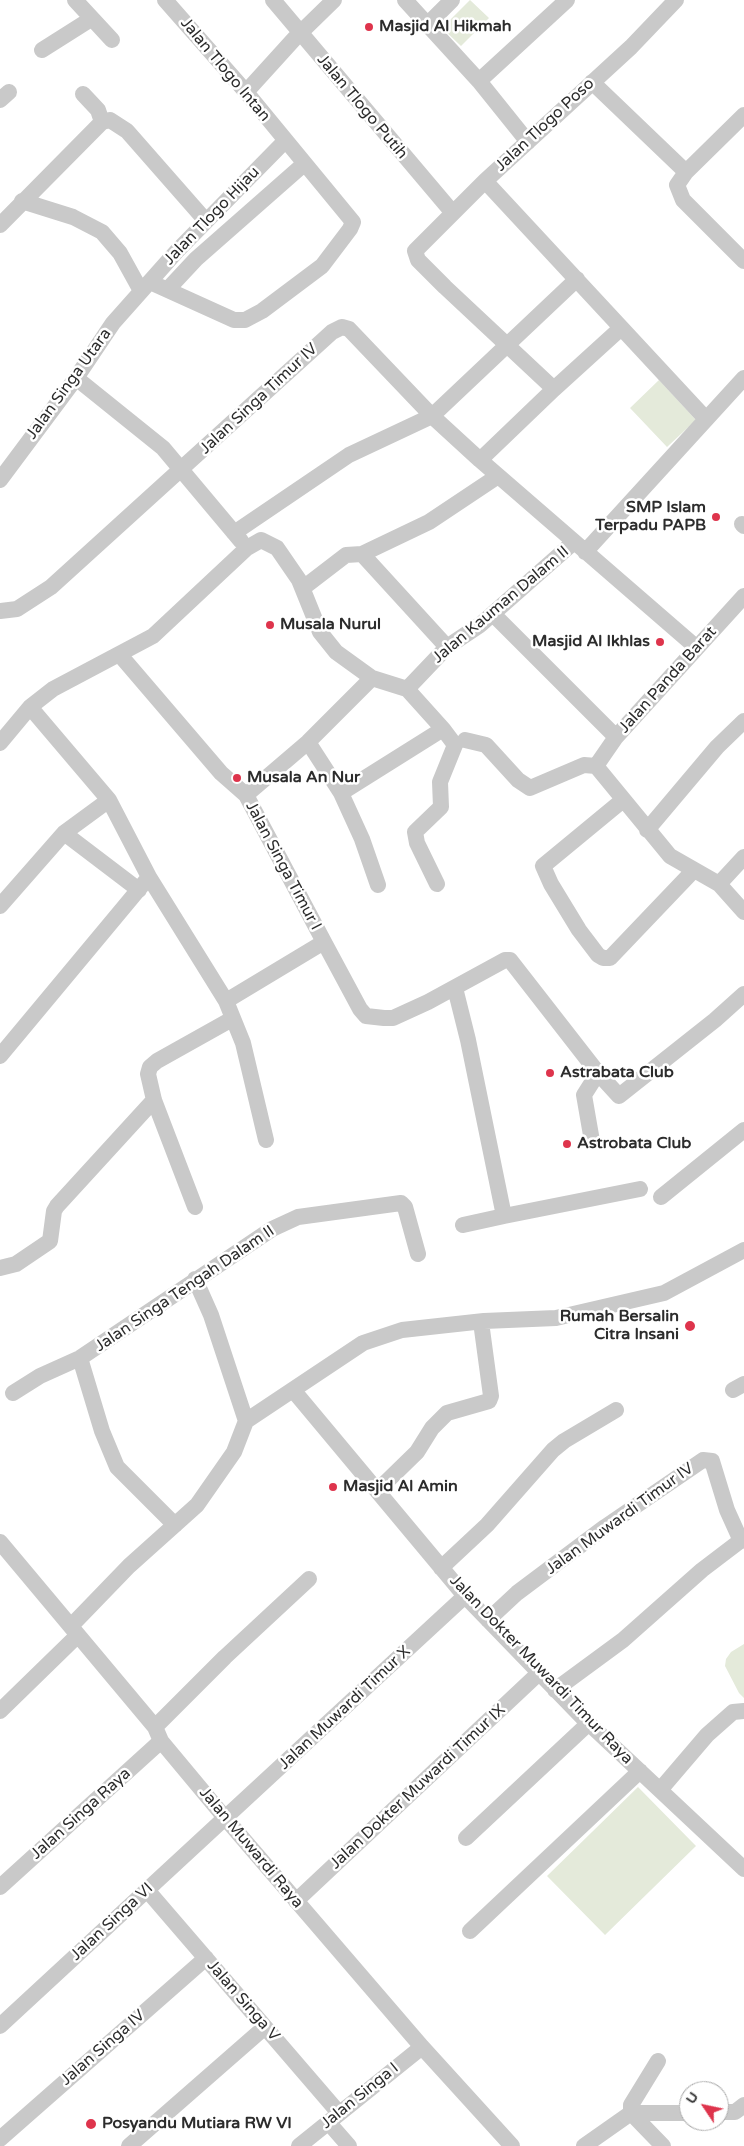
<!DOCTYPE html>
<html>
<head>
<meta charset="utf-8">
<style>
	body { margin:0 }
	#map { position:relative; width:744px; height:2146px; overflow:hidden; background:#fff; font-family:"Varela Round",sans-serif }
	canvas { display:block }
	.north { position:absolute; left:679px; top:2081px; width:50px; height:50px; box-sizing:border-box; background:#fff; border:1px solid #ababab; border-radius:50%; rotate:304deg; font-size:14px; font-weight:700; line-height:20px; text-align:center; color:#2c2c2c }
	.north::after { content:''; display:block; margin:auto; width:18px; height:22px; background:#de344c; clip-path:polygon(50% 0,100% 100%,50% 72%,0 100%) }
</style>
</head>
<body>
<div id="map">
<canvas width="744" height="2146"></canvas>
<div class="north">U</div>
</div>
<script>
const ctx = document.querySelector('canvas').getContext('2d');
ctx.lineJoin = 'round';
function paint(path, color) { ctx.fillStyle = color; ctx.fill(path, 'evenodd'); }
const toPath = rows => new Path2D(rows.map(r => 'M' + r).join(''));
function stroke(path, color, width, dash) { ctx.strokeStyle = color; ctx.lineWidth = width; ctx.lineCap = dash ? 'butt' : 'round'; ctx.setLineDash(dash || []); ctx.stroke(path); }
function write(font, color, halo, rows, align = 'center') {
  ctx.font = font + ' "Varela Round",sans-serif'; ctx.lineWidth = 5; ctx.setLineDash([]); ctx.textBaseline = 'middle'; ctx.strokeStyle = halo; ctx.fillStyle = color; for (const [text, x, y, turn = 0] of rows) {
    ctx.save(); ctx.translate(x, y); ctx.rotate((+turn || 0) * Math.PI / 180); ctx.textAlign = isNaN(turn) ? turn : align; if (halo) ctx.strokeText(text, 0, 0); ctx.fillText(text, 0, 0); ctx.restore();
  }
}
paint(toPath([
	[470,0,489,18,461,46,442,28],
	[659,380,696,420,667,447,630,408],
	[744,1644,744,1698,739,1693,725,1666,726,1659,731,1652],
	[638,1787,696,1846,605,1935,547,1876]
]), '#e4eada');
stroke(toPath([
	[75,0,112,40],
	[273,0,453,213],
	[405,0,479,81,528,142],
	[427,25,452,0],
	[42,50,91,19],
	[479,81,567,0],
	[592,82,686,172],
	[246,92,295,38,334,0],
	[83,94,98,110,102,122],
	[0,100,9,92],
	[744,115,686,172,677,185,683,200,744,261],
	[485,181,706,419],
	[22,201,73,217,102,232,120,253,141,291],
	[0,225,102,122,110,120,127,131,206,221],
	[150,282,234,320,245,320,262,311,322,266,350,229,353,222,246,92,165,0],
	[168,289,196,259,304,164],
	[76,378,163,448,241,541],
	[554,389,445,287,418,260,415,251,485,181,631,47,676,0],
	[480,460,554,389,620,329],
	[0,480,76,378,113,323,177,251,285,141],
	[742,524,744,526],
	[234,533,349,455,432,416,577,279],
	[585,552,744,378],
	[362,554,447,647],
	[303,588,346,555,362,554,429,522,498,476],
	[0,611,17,609,51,587,332,332,342,327,349,329,432,416,480,460,697,648],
	[493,614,616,737],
	[120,655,221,773,246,795,324,942,226,1001],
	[407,689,447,647,480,625,574,542],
	[30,707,109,800,149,877,226,1001,243,1043,266,1140],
	[465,740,486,745,518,780,530,788,584,765,596,766],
	[308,742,341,793,362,839,378,885],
	[0,743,30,707,53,689,153,636,247,548,261,540,277,548,299,580,320,632,336,652,372,678,407,689,443,729,341,793],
	[596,766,616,737,744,596],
	[596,766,670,856,719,884,744,912],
	[246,795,308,742,372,678],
	[623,800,543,866,551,884,579,930,598,955,603,958,610,958,694,870],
	[647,830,717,747,744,721],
	[64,833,139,890],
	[437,884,417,843,415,832,441,807,440,782,455,745,443,729],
	[719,884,744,857],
	[0,906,64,833,109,800],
	[324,942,360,1009,366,1016,384,1018,393,1018,428,1002,505,960,510,960,598,1073,619,1096,715,1020,744,994],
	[455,988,468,1040,504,1216,640,1189],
	[0,1056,149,877],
	[592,1141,584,1095,598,1073],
	[661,1197,744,1130],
	[195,1207,154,1100,148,1074,150,1067,157,1061,232,1019],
	[463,1225,504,1216],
	[0,1268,16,1264,50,1241,54,1211,57,1206,154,1100],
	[195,1279,211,1315,246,1421],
	[80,1358,102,1431,117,1467,175,1525],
	[293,1390,465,1596,582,1717,744,1869],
	[733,1390,744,1384],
	[13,1393,40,1376,80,1358,272,1229,298,1217,401,1203,405,1207,418,1254],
	[377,1491,417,1452,432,1428,447,1413,489,1401,491,1396,481,1322],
	[0,1542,155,1727,161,1741,226,1819,422,2047,512,2146],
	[441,1568,487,1525,553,1450,564,1441,616,1410],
	[488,1620,517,1593,605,1527,703,1460,712,1461,727,1510,741,1541],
	[71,1626,129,1566,197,1505,234,1452,246,1421,363,1343,402,1330,484,1321,556,1318,664,1293,744,1250],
	[555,1690,623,1640,702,1570,744,1538],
	[0,1711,78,1635],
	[155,1727,225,1657,309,1579],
	[660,1790,707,1735,733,1712,744,1711],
	[466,1838,589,1723],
	[0,1887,161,1741],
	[147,1890,339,2113],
	[296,1901,539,1673],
	[470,1931,640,1771],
	[0,2026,465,1596],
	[658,2061,631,2105,631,2113,663,2146],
	[719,2112,735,2112,744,2105],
	[328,2122,349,2146],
	[0,2139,206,1958],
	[129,2146,265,2027],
	[299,2146,422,2047],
	[584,2146,631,2113,689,2113]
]), '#c9c9c9', 16);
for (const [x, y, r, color] of [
	[369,27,5,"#de344c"],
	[716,517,5,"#de344c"],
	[270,625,5,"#de344c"],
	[660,642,5,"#de344c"],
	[237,778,5,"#de344c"],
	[550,1073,5,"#de344c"],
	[567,1144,5,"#de344c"],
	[690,1326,6,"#de344c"],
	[333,1487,5,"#de344c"],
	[91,2124,6,"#de344c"]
]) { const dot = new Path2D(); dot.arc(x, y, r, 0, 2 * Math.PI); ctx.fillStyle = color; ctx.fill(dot); stroke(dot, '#fff', 2); }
write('bold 16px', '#2c2c2c', '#fff', [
	["Masjid Al Hikmah",379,27],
	["SMP Islam",706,508,"right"],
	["Terpadu PAPB",706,526,"right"],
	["Musala Nurul",280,625],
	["Masjid Al Ikhlas",650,642,"right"],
	["Musala An Nur",247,778],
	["Astrabata Club",560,1073],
	["Astrobata Club",577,1144],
	["Rumah Bersalin",679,1317,"right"],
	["Citra Insani",679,1335,"right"],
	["Masjid Al Amin",343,1487],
	["Posyandu Mutiara RW VI",102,2124]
], 'left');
write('16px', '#2c2c2c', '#fff', [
	["Jalan Tlogo Intan",225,70,50],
	["Jalan Tlogo Putih",362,107,50],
	["Jalan Tlogo Poso",545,125,-43],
	["Jalan Tlogo Hijau",212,216,-46],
	["Jalan Singa Utara",69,384,-54],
	["Jalan Singa Timur IV",259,399,-43],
	["Jalan Kauman Dalam II",501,605,-40],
	["Jalan Panda Barat",668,680,-48],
	["Jalan Singa Timur I",283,866,62],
	["Jalan Singa Tengah Dalam II",185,1289,-34],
	["Jalan Muwardi Timur IV",620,1519,-36],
	["Jalan Dokter Muwardi Timur Raya",541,1670,46],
	["Jalan Muwardi Timur X",345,1708,-43],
	["Jalan Dokter Muwardi Timur IX",418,1787,-43],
	["Jalan Singa Raya",81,1814,-42],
	["Jalan Muwardi Raya",251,1848,50],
	["Jalan Singa VI",112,1922,-43],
	["Jalan Singa V",243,2001,49],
	["Jalan Singa IV",103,2048,-41],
	["Jalan Singa I",360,2096,-39]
]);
</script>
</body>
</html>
